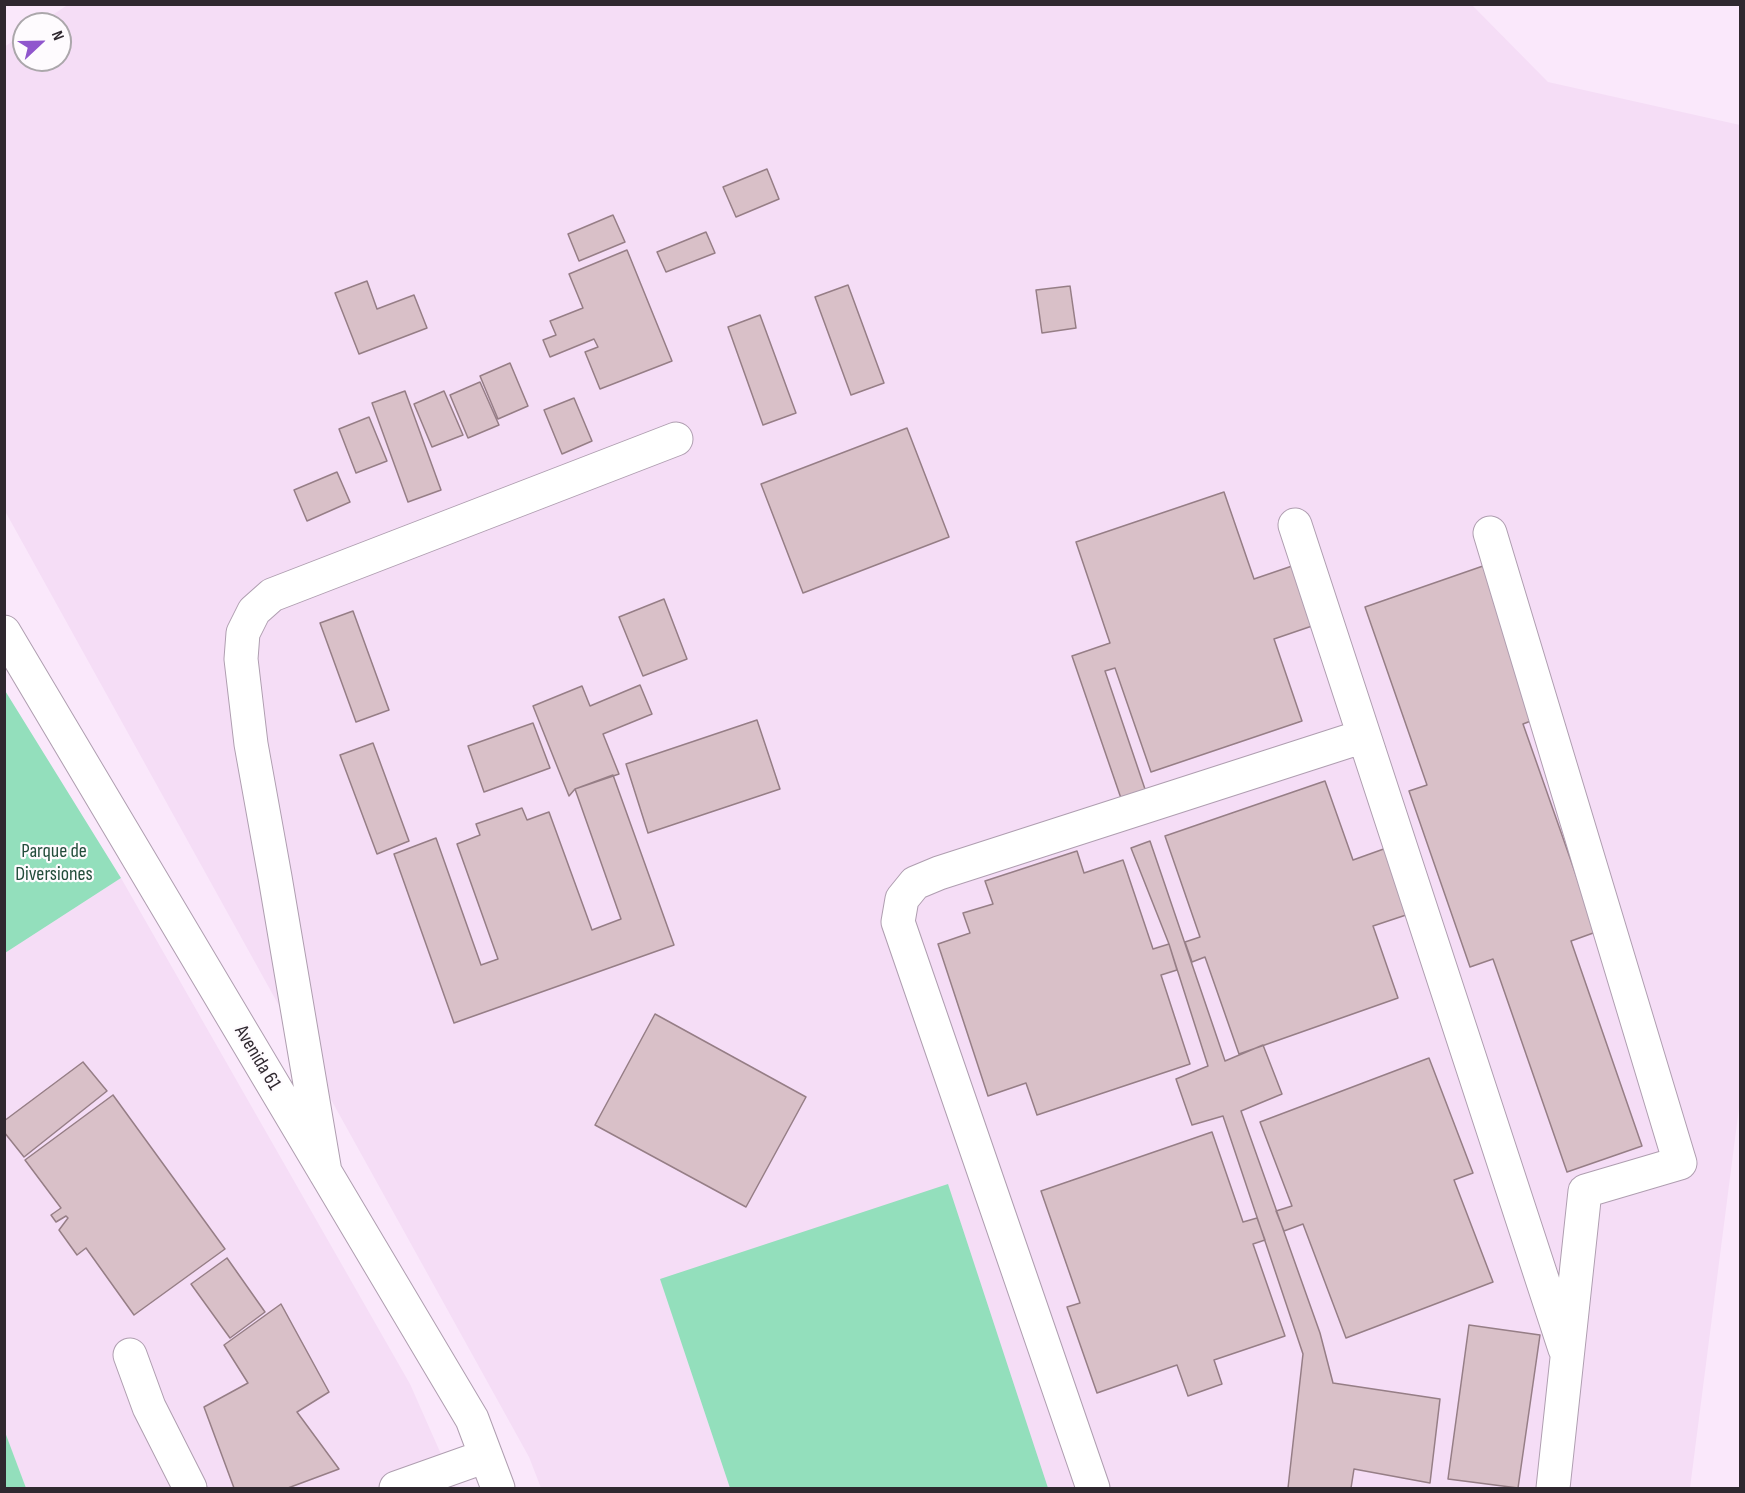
<!DOCTYPE html>
<html>
<head>
<meta charset="utf-8">
<style>
	body { margin:0 }
	#map { position:relative; width:1745px; height:1493px; overflow:hidden; background:#fae8fb; font-family:"Sofia Sans Condensed",sans-serif }
	canvas { display:block }
	.frame { position:absolute; inset:0; border:6px solid #2f282f; pointer-events:none }
	.north { position:absolute; left:12px; top:12px; width:60px; height:60px; box-sizing:border-box; background:#fefbfe; border:2px solid #aba7ab; border-radius:50%; rotate:68deg; font-size:16px; font-weight:700; line-height:24px; text-align:center; color:#2f282f }
	.north::after { content:''; display:block; margin:auto; width:21px; height:27px; background:#9056cd; clip-path:polygon(50% 0,100% 100%,50% 72%,0 100%) }
</style>
</head>
<body>
<div id="map">
<canvas width="1745" height="1493"></canvas>
<div class="frame"></div>
<div class="north">N</div>
</div>
<script>
const ctx = document.querySelector('canvas').getContext('2d');
ctx.lineJoin = 'round';
function paint(path, color) { ctx.fillStyle = color; ctx.fill(path, 'evenodd'); }
const toPath = rows => new Path2D(rows.map(r => 'M' + r).join(''));
function stroke(path, color, width, dash) { ctx.strokeStyle = color; ctx.lineWidth = width; ctx.lineCap = dash ? 'butt' : 'round'; ctx.setLineDash(dash || []); ctx.stroke(path); }
function write(font, color, halo, rows, align = 'center') {
  ctx.font = font + ' "Sofia Sans Condensed",sans-serif'; ctx.lineWidth = 4.5; ctx.setLineDash([]); ctx.textBaseline = 'middle'; ctx.strokeStyle = halo; ctx.fillStyle = color; for (const [text, x, y, turn = 0] of rows) {
    ctx.save(); ctx.translate(x, y); ctx.rotate((+turn || 0) * Math.PI / 180); ctx.textAlign = isNaN(turn) ? turn : align; if (halo) ctx.strokeText(text, 0, 0); ctx.fillText(text, 0, 0); ctx.restore();
  }
}
paint(toPath([
	[69,4,1471,4,1548,82,1740,125,1740,1100,1690,1488,541,1488,529,1457,5,511,4,47,24,34,24,60,60,60,60,24,39,24],
	[121,878,410,1384,456,1488,26,1488,5,1432,5,953]
]), '#f5ddf6');
paint(toPath([
	[4,689,121,878,5,953,4,953],
	[948,1184,1048,1488,730,1488,660,1279],
	[5,1432,26,1488,5,1488]
]), '#93dfbc');
const building = toPath([
	[767,169,779,199,736,217,723,187,767,169],
	[613,215,625,242,579,261,568,234,613,215],
	[706,232,715,253,666,272,657,252,706,232],
	[627,250,672,361,600,389,585,352,598,347,594,339,550,357,543,340,556,335,550,321,583,308,569,274,627,250],
	[367,281,377,309,414,295,427,328,359,354,335,293,367,281],
	[848,285,884,383,851,395,815,297,848,285],
	[1070,286,1076,328,1042,333,1036,290,1070,286],
	[760,315,796,413,763,425,728,327,760,315],
	[510,363,528,406,498,419,480,376,510,363],
	[480,382,499,425,468,438,450,395,480,382],
	[405,391,441,490,408,502,372,403,405,391],
	[444,391,463,435,432,447,414,404,444,391],
	[574,398,592,441,562,454,544,410,574,398],
	[369,417,387,461,356,473,339,429,369,417],
	[907,428,949,537,803,593,761,484,907,428],
	[337,472,350,502,307,521,294,490,337,472],
	[1224,492,1254,579,1295,565,1315,625,1274,639,1302,721,1151,772,1115,668,1105,671,1148,798,1124,807,1072,656,1110,643,1076,542,1224,492],
	[1483,566,1536,719,1523,724,1596,932,1571,941,1642,1146,1567,1172,1493,959,1470,967,1409,791,1427,785,1365,607,1483,566],
	[664,599,687,659,643,676,619,617,664,599],
	[353,611,389,710,356,722,320,623,353,611],
	[640,685,652,714,603,734,619,774,575,789,569,796,533,706,582,686,590,706,640,685],
	[757,720,780,789,648,833,626,764,757,720],
	[533,723,550,768,484,792,468,746,533,723],
	[373,743,409,841,377,854,340,755,373,743],
	[613,775,674,945,454,1023,394,854,436,838,481,965,498,959,457,844,480,835,476,824,522,808,527,820,549,812,592,930,621,919,575,789,613,775],
	[1325,781,1353,860,1392,846,1415,912,1373,926,1398,998,1239,1054,1205,957,1192,962,1185,942,1200,937,1165,836,1325,781],
	[1150,841,1225,1061,1263,1045,1282,1094,1241,1111,1320,1333,1333,1383,1440,1399,1430,1483,1354,1469,1351,1488,1288,1488,1303,1354,1223,1116,1192,1125,1176,1079,1208,1066,1169,944,1131,848,1150,841],
	[1077,851,1084,873,1123,860,1153,949,1169,944,1177,970,1161,975,1190,1064,1037,1115,1026,1083,988,1096,938,944,970,933,963,913,993,904,985,881,1077,851],
	[655,1014,806,1097,746,1207,595,1125,655,1014],
	[1429,1058,1473,1173,1454,1180,1493,1282,1346,1338,1303,1224,1284,1231,1276,1211,1292,1206,1260,1122,1429,1058],
	[83,1062,107,1091,24,1157,4,1132,4,1121,83,1062],
	[113,1095,225,1249,134,1315,86,1248,77,1255,59,1230,68,1218,66,1216,56,1222,51,1215,61,1208,25,1160,113,1095],
	[1212,1132,1243,1222,1257,1218,1265,1240,1253,1244,1285,1336,1214,1360,1222,1384,1188,1396,1177,1365,1097,1393,1067,1307,1080,1303,1041,1191,1212,1132],
	[227,1258,265,1312,230,1338,191,1284,227,1258],
	[281,1304,329,1392,297,1412,339,1469,288,1488,234,1488,204,1407,248,1383,224,1345,281,1304],
	[1469,1325,1540,1335,1518,1488,1448,1479,1469,1325]
]);
paint(building, '#d9c0c8');
stroke(building, '#967e86', 1.5);
const minor = toPath([
	[1295,525,1565,1349],
	[1490,533,1680,1163,1585,1191,1553,1488],
	[4,632,472,1419,498,1488],
	[325,1172,275,877,251,744,241,659,243,633,254,611,272,595,676,439],
	[130,1355,149,1407,190,1488],
	[396,1488,486,1456],
	[1093,1488,898,922,902,899,915,883,939,873,1364,736]
]);
stroke(minor, '#af9eb0', 35);
stroke(minor, '#fff', 33);
write('20px', '#234d3b', '#fefbfe', [
	["Parque de",54,852],
	["Diversiones",54,875]
]);
write('20px', '#2f282f', '#fefbfe', [
	["Avenida 61",257,1058,59]
]);
</script>
</body>
</html>
